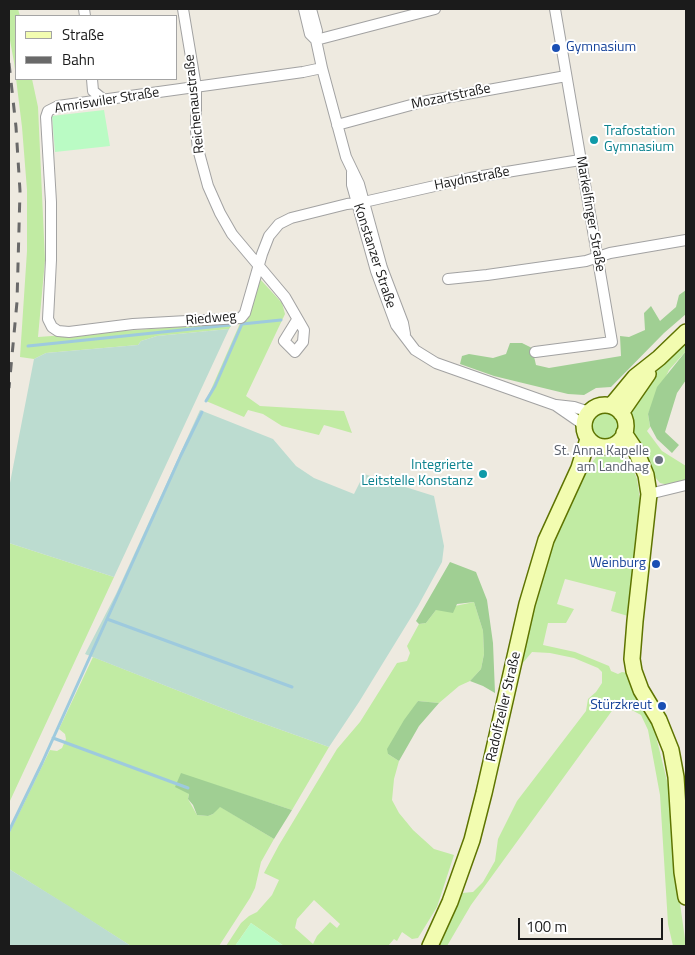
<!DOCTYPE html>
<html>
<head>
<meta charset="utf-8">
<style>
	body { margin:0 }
	#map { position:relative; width:695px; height:955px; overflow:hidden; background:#eeeae0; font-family:"Titillium Web",sans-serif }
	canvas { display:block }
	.frame { position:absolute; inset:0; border:10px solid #1b1b1b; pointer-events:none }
	.legend { position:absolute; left:15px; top:15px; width:162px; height:65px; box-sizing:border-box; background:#fff; border:1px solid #a4a4a4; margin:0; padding:6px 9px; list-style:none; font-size:15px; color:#1b1b1b }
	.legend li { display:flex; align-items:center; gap:10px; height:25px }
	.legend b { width:25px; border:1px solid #a4a4a4 }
	.scale { position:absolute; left:518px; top:918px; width:145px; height:22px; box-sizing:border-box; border:2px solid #1b1b1b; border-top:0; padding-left:6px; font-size:15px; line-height:18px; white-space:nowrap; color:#1b1b1b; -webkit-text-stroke:4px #fff; paint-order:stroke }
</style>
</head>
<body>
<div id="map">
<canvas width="695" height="955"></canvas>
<div class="frame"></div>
<ul class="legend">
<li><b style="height:6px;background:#f2fcb0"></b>Straße</li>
<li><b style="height:6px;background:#696969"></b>Bahn</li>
</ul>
<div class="scale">100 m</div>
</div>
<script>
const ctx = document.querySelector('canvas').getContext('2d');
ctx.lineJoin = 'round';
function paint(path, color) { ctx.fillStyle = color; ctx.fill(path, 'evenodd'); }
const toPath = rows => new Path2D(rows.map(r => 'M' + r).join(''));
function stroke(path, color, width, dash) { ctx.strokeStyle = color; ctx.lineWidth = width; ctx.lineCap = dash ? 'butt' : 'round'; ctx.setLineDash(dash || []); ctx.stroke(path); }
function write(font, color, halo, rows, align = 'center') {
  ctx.font = font + ' "Titillium Web",sans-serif'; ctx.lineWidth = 4; ctx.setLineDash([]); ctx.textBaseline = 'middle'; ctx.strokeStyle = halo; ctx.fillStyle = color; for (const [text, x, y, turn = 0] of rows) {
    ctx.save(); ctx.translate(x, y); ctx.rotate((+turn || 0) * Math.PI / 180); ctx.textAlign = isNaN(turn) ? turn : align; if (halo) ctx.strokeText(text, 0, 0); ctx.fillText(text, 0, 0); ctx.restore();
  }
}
paint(toPath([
	[9,9,18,9,20,16,16,16,16,79,32,79,38,107,45,260,38,337,233,323,229,329,157,336,141,341,138,345,46,353,34,359,20,357,27,251,27,190,22,127,14,62,9,35],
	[260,279,282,303,285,314,246,396,260,406,344,411,352,433,324,425,319,435,282,426,263,414,248,410,244,417,206,401,241,321,247,321],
	[686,341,686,351,669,370,648,414,650,427,647,431,662,451,686,466,686,480,669,485,660,483,654,476,631,431,629,415,635,400,662,364],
	'590 425a14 14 0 1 1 28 0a14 14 0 1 1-28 0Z',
	[613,451,624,456,631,464,637,479,640,500,628,616,611,611,616,592,565,579,557,604,574,609,566,623,548,623,543,645,575,652,609,666,611,671,618,674,622,672,628,673,652,720,670,793,676,875,686,946,673,946,668,924,660,795,648,730,641,715,628,708,614,708,471,905,447,946,436,946,462,893,473,892,483,882,495,861,498,839,517,801,586,711,588,699,596,692,602,683,602,672,598,668,574,658,550,653,532,652,522,664,527,642,524,641,553,535,582,477,596,457,603,452],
	[9,543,114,577,9,803],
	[474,602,483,631,484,654,481,669,470,681,459,686,439,703,418,701,388,754,399,761,394,779,392,800,399,813,413,830,434,849,454,855,437,907,418,938,412,939,402,932,397,941,394,939,388,946,284,946,251,923,235,946,226,946,241,923,249,916,257,912,272,895,279,880,264,873,279,845,337,749,360,722,397,663,407,661,410,653,407,646,419,624,426,623,436,610],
	[314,900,340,924,337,928,330,922,317,936,313,944,295,928,297,919],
	[93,657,245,717,329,747,292,810,181,774,189,794,188,799,197,815,208,816,213,814,219,806,274,839,261,862,255,888,250,898,219,946,131,946,9,869,9,834,50,750,57,751,62,748,66,739,65,734,59,729]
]), '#c1eba3');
paint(toPath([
	[686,290,686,314,664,333,611,387,596,388,584,395,568,394,494,376,460,364,462,356,469,354,493,358,506,354,510,343,522,343,532,348,536,365,549,368,621,356,620,336,629,337,645,330,644,313,651,306,660,321,676,307,679,295],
	[686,351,686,380,677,393,665,432,679,445,672,453,657,439,650,426,648,414,657,387],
	[450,562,476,572,487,600,493,643,495,693,483,686,470,681,481,669,484,654,483,631,474,602,457,604,453,613,436,610,426,623,419,624,416,621],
	[418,701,439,703,419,726,399,761,388,754,387,749,404,720],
	[181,773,292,810,274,839,220,807,213,814,208,816,197,815,193,805,188,799,189,794,175,787]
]), '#a0cf93');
paint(toPath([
	[229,329,114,577,9,543,9,488,34,359,46,353,138,345,141,341,157,336],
	[200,410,273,439,296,466,314,478,354,494,364,474,434,496,444,546,442,562,418,606,359,702,329,747,245,717,85,654,116,594],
	[9,869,72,908,131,946,9,946]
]), '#bcdcd0');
paint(toPath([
	[104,110,110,146,55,152,52,116],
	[251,923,284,946,235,946]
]), '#bafbc4');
stroke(toPath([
	[28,346,230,325],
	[206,401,215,386,242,324,281,320],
	[107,619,292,687],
	[53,738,188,788],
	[9,831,42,763,181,455,202,412]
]), '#9ecade', 3);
const street = toPath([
	[84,9,85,16],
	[183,9,196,87,196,131,198,149,208,186,220,213,232,234,285,297,304,330,303,342,295,352,284,341,297,320],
	[304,9,310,34,316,40],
	[311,9,317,31,316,40,322,68,346,157,359,184,382,268,403,323,405,334],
	[316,40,435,9],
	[322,68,303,72,58,106,48,111,46,117,51,202,51,260,48,319,52,327,58,331,69,332,133,324,241,318,245,313,262,254,269,236,279,224,291,218,347,204,364,202,470,178,580,160],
	[92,79,93,91,104,100],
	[337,125,422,102,566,76],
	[352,172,352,185,376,271,396,325,415,350,436,363,555,405,584,425],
	[448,279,487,275,586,261,610,253,686,240],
	[535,352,612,342,555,9],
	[556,405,574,407,589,412],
	[649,494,686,485]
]);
const secondary = toPath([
	'584 426a21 21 0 1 1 42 0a21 21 0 1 1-42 0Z',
	[611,406,635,377,659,358,686,332],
	[621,413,648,374],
	[624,433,636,451,646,475,649,494,635,621,632,659,634,671,641,690,659,720,671,750,676,777,682,872,686,897],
	[430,946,450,902,472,840,484,793,527,604,546,540,579,468,588,439]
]);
stroke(street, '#a2a2a2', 12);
stroke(secondary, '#5e7401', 18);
stroke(street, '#fff', 10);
stroke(secondary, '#f2fcb0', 15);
stroke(toPath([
	[9,63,16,127,20,191,17,302,9,388]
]), '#696969', 3, [10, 10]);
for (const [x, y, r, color] of [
	[556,48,5,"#1a4fb4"],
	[594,140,5,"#0f9aa8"],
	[659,460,5,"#6b7280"],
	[483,474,5,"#0f9aa8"],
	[656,564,5,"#1a4fb4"],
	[662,706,5,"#1a4fb4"]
]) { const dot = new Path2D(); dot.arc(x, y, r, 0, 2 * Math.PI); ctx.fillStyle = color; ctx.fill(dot); stroke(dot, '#fff', 2); }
write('14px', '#164399', '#fff', [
	["Gymnasium",566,48,"left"],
	["Weinburg",646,564],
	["Stürzkreut",652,706]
], 'right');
write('14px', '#1b1b1b', '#fff', [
	["Mozartstraße",451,97,-12],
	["Amriswiler Straße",107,101,-9],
	["Reichenaustraße",195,104,-96],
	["Haydnstraße",472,179,-11],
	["Markelfinger Straße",590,214,80],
	["Konstanzer Straße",374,256,72],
	["Riedweg",211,319,-5],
	["Radolfzeller Straße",504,707,-77]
]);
write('14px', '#0d838f', '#fff', [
	["Trafostation",604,132],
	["Gymnasium",604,148],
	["Integrierte",473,466,"right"],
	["Leitstelle Konstanz",473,482,"right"]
], 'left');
write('14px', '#5b616d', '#fff', [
	["St. Anna Kapelle",649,452],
	["am Landhag",649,468]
], 'right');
</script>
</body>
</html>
